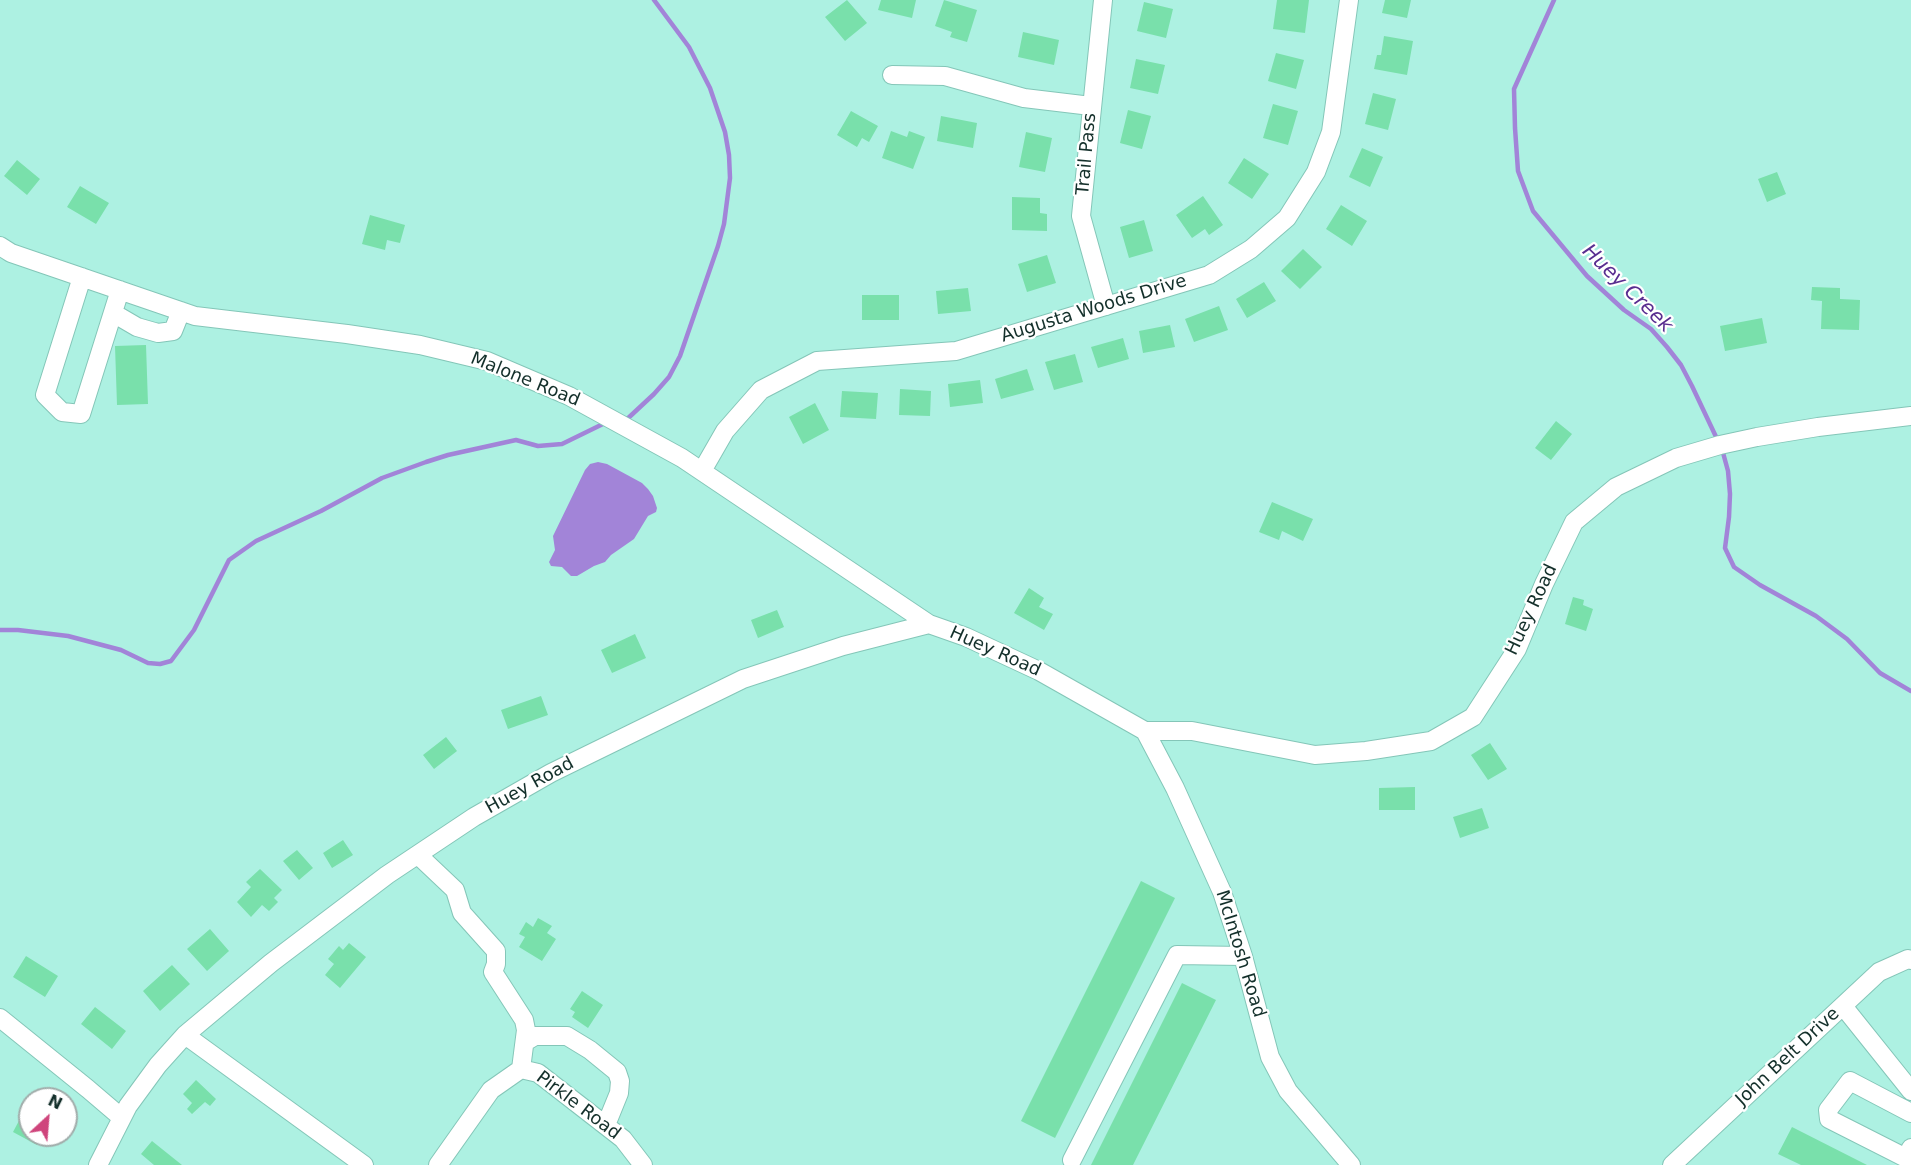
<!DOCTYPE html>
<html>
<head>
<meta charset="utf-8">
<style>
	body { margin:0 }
	#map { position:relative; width:1911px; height:1165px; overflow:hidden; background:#adf1e2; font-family:"DejaVu Sans",sans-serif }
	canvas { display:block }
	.north { position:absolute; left:18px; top:1087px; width:60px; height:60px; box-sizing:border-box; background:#fff; border:2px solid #a1acaa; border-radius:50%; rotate:26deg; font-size:16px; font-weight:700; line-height:24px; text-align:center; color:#14302b }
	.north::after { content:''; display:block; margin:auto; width:21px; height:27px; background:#cf457c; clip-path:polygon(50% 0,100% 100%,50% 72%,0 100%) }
</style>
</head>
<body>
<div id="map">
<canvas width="1911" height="1165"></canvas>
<div class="north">N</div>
</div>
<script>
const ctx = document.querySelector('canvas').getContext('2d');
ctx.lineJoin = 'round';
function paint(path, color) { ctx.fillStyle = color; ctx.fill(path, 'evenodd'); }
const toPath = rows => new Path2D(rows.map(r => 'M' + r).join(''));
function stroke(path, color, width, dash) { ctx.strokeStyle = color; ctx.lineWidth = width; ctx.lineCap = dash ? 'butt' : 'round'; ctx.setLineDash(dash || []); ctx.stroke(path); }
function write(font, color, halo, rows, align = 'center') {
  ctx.font = font + ' "DejaVu Sans",sans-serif'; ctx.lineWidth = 4.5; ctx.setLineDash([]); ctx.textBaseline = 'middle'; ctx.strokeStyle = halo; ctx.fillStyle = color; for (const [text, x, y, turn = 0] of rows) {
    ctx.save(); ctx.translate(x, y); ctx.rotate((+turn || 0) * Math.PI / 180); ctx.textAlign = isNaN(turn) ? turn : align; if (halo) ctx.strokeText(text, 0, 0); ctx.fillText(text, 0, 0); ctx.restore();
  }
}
paint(toPath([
	[598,462,607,464,642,483,648,489,653,496,657,508,656,512,648,516,634,539,611,555,605,562,594,566,577,576,571,576,562,567,551,566,549,562,555,550,553,536,585,470,590,464]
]), '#a284d8');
stroke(toPath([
	[1554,0,1514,89,1515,128,1518,171,1533,211,1587,276,1624,310,1651,329,1667,347,1681,365,1692,386,1718,441],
	[625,421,654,394,669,377,680,356,718,246,724,224,730,178,729,155,725,132,710,88,689,47,654,0],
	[1722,449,1728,471,1730,494,1729,517,1725,548,1734,567,1760,585,1816,616,1847,639,1880,673,1911,691],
	[0,630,18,630,68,636,121,650,148,663,160,664,171,661,194,630,229,560,256,541,321,511,382,478,426,462,448,455,516,440,538,446,562,444,605,423]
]), '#a284d8', 4.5);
paint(toPath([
	[847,0,867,23,845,41,825,17],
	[881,0,916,0,912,18,878,10],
	[944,0,977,10,967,42,950,37,952,32,935,26],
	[1277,0,1309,0,1305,33,1273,29],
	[1385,0,1411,0,1407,18,1382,13],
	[1144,2,1173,9,1166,38,1137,31],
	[1023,32,1059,40,1054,65,1018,57],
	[1384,36,1413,41,1407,75,1374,69,1377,55,1381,55],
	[1276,53,1304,60,1296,89,1268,81],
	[1136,59,1165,65,1158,94,1130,88],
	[1373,93,1396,99,1388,130,1365,124],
	[1273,104,1298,111,1288,145,1263,138],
	[1128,110,1151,116,1142,149,1120,143],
	[851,111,878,126,869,142,862,138,857,147,837,135],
	[941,116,977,123,973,148,937,141],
	[891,131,907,137,909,131,925,137,913,169,882,158],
	[1026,132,1052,138,1045,172,1019,167],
	[1362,148,1383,157,1370,187,1349,177],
	[1244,158,1269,174,1252,199,1228,183],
	[17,160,40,179,27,195,4,176],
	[1777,172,1786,194,1767,202,1758,179],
	[80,186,109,203,96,224,67,207],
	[1203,196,1223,225,1209,235,1205,229,1192,238,1176,215],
	[1012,197,1040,198,1040,213,1047,214,1047,231,1012,230],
	[1341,205,1367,221,1352,246,1326,229],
	[370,215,405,225,400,243,387,240,385,250,362,244],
	[1144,220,1153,251,1129,258,1120,227],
	[1303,249,1322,267,1300,289,1281,271],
	[1047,255,1056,283,1027,292,1018,264],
	[1264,282,1276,301,1247,318,1236,299],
	[1812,287,1840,288,1840,299,1860,300,1859,330,1821,329,1822,301,1811,300],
	[968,288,971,311,938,314,936,291],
	[862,295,899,295,899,320,862,320],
	[1219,306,1228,330,1194,342,1185,319],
	[1762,318,1767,343,1725,351,1720,326],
	[1170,325,1175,347,1143,353,1139,331],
	[1123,338,1129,359,1098,368,1091,347],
	[146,345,148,404,117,405,115,346],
	[1075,354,1083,382,1054,390,1045,362],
	[1027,369,1034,390,1001,399,995,379],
	[980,380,983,403,950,407,948,384],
	[900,389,931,391,930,416,899,415],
	[842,391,878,393,876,419,840,417],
	[815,403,829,430,803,444,789,417],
	[1556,421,1572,434,1551,460,1535,448],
	[1272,502,1313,519,1303,541,1282,531,1279,540,1259,532],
	[1029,588,1044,598,1039,607,1053,614,1044,630,1014,613],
	[1573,597,1584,600,1583,605,1593,609,1586,631,1565,624],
	[777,610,784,627,758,638,751,620],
	[635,634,646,658,612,673,601,650],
	[541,696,548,715,508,729,501,710],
	[446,737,457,751,434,769,423,755],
	[1490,743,1507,769,1488,780,1471,755],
	[1415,787,1415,810,1379,810,1379,788],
	[1482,808,1489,828,1460,838,1453,817],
	[343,840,353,855,332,868,323,853],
	[297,850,313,868,299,880,283,861],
	[260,869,282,890,274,898,278,902,269,911,262,905,251,917,237,902,251,887,246,882],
	[1141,881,1175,898,1055,1138,1021,1121],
	[538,918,552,926,547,933,556,939,542,961,519,947,525,937,519,934,526,922,533,927],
	[210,929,229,951,207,971,187,949],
	[349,943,366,957,340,988,325,975,334,964,328,959,339,946,343,950],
	[26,956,58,976,45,997,13,977],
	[172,965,190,984,160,1011,143,991],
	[1182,983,1216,1000,1133,1165,1091,1165],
	[582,991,603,1005,588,1028,572,1017,575,1012,570,1009],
	[95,1007,126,1031,112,1049,81,1024],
	[196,1080,216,1099,210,1106,205,1102,192,1114,187,1109,192,1103,183,1094],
	[30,1100,30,1135,43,1135,37,1145,13,1132],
	[1792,1127,1867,1165,1801,1165,1778,1154],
	[152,1141,182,1165,154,1165,141,1154]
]), '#79e0ab');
const minor = toPath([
	[1103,0,1081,216,1106,306],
	[892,75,945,76,1024,98,1091,106],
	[0,246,11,253,195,316,347,334,420,345,487,361,569,396,682,458,929,624],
	[82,277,45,395,62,412,81,414,120,290],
	[113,313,137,327,158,333,173,331,181,311],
	[702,471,725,431,761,390,817,361,956,351,1209,275,1251,249,1287,218,1316,172,1331,132,1349,0],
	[1145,731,1175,788,1222,892,1243,956,1270,1057,1288,1091,1351,1165],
	[418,855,455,890,462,913,496,951,496,964,493,972,524,1020,526,1030,521,1069],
	[1843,1006,1911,1091],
	[0,1018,88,1089,122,1118],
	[185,1035,364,1165],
	[525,1042,535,1036,567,1036,590,1050,617,1072,620,1081,619,1093,606,1125],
	[1911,1113,1850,1081,1828,1110,1829,1119,1906,1158,1911,1148],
	[1072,1160,1177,955,1243,956],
	[98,1165,128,1106,158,1065,185,1035,271,963,387,875,474,817,551,773,743,679,843,646,929,624,966,637,1039,671,1145,731,1192,731,1315,755,1366,751,1431,741,1473,717,1517,649,1544,584,1574,522,1616,487,1676,458,1720,445,1757,437,1818,427,1911,416],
	[438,1165,491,1090,521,1069,538,1073,623,1139,643,1165],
	[1672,1165,1879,972,1908,959,1911,960]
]);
stroke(minor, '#84c6b8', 20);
stroke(minor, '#fff', 18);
write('18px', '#14302b', '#fff', [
	["Trail Pass",1087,154,-85],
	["Augusta Woods Drive",1094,309,-17],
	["Malone Road",525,380,22],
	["Huey Road",1532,610,-65],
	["Huey Road",995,652,24],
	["Huey Road",530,786,-29],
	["McIntosh Road",1240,954,73],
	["John Belt Drive",1788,1057,-43],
	["Pirkle Road",578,1106,37]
]);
write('italic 20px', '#592e90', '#fff', [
	["Huey Creek",1627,289,44]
]);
</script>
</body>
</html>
